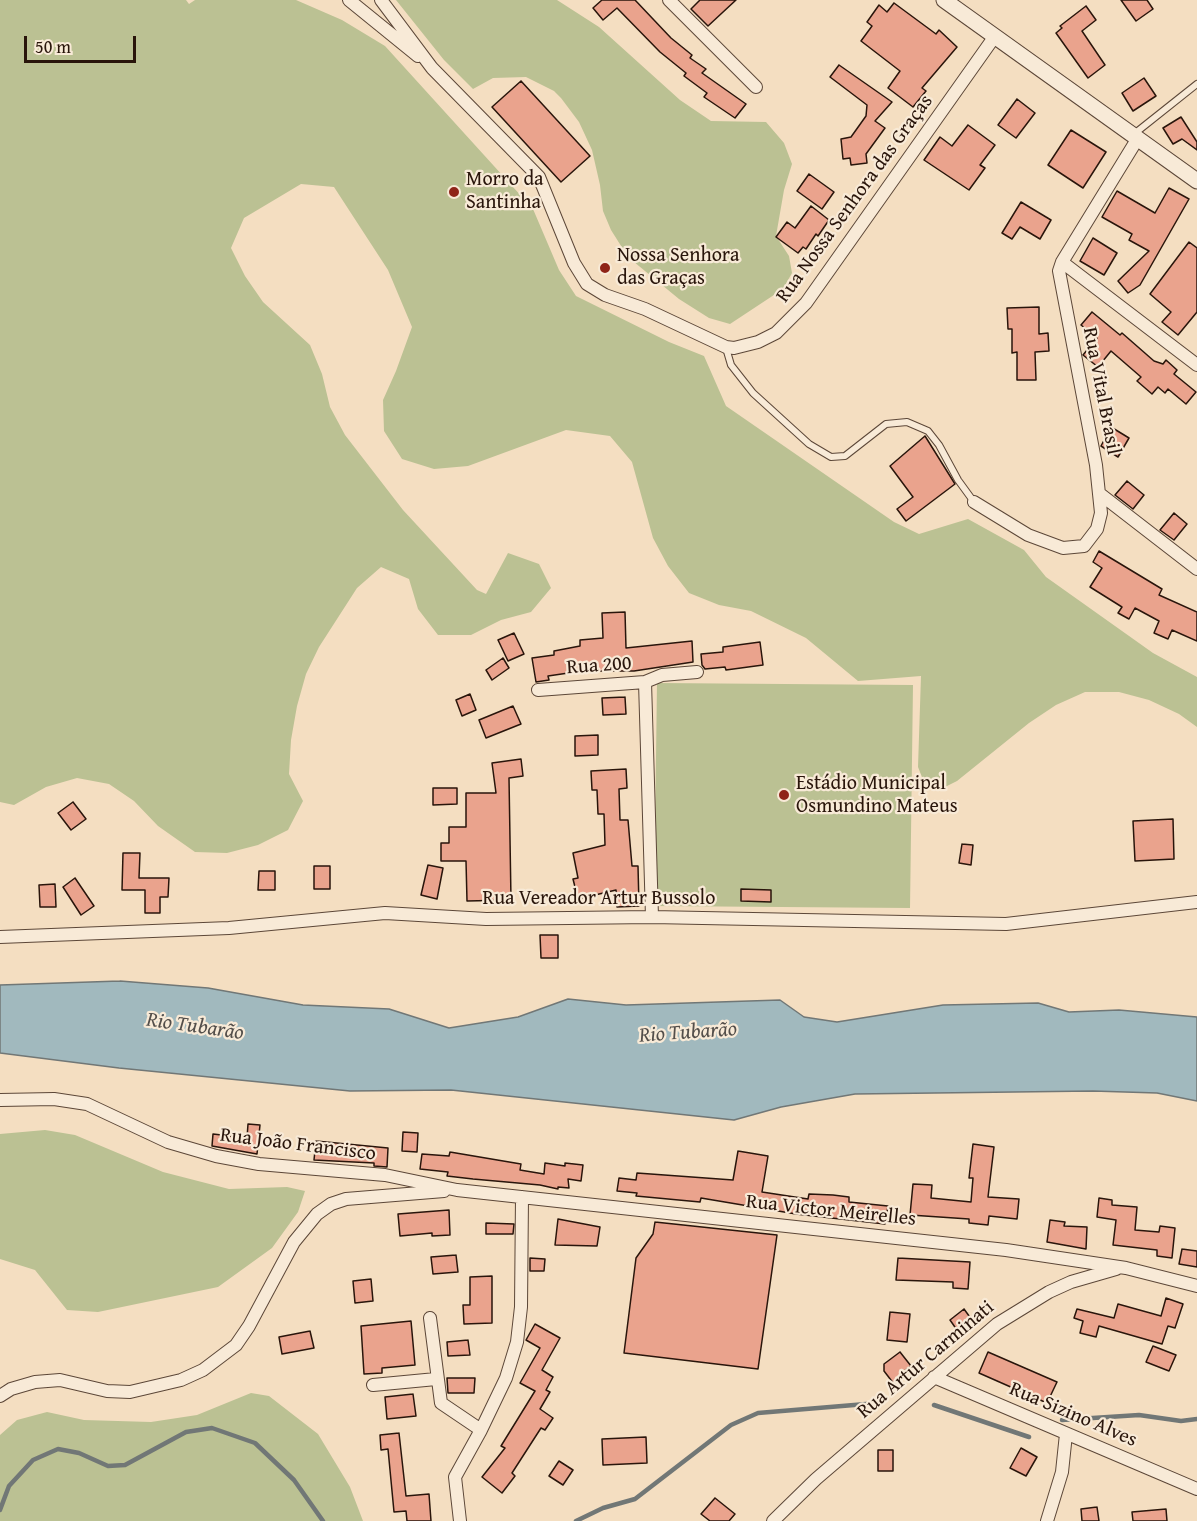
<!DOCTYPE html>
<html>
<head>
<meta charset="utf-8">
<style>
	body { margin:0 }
	#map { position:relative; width:1197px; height:1521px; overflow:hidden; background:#f4dec1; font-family:"Gentium Book Plus",serif }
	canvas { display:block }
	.scale { position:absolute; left:24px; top:36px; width:112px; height:27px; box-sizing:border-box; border:3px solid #29150b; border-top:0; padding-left:8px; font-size:18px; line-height:21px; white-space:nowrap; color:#29150b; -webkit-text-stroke:4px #f8ead7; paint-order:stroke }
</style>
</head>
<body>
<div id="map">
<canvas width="1197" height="1521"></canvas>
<div class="scale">50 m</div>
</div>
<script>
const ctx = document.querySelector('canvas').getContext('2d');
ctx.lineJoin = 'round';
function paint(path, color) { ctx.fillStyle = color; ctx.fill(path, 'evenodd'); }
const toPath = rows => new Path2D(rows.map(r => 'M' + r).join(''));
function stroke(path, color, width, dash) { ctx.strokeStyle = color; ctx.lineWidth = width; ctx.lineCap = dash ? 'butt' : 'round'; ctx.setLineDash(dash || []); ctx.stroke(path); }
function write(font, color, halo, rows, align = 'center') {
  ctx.font = font + ' "Gentium Book Plus",serif'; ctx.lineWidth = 4.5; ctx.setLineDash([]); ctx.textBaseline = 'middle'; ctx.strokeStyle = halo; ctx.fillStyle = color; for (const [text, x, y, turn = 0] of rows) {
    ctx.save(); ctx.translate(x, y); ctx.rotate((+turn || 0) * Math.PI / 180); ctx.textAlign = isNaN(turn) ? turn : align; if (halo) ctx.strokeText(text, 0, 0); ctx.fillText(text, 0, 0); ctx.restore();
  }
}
paint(toPath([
	[0,0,186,0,189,4,195,0,296,0,342,20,385,46,533,209,559,270,576,296,669,342,704,356,726,406,894,522,919,534,968,519,1024,550,1046,577,1153,653,1197,677,1197,727,1179,714,1149,700,1119,692,1085,692,1056,705,1029,723,957,781,943,788,924,782,918,767,921,676,858,681,806,638,751,611,719,605,689,593,668,566,653,538,632,462,610,436,566,430,468,466,434,469,402,459,384,431,383,400,396,371,412,327,388,270,334,187,301,184,244,218,231,248,245,276,263,302,310,345,322,374,330,407,345,435,403,510,477,590,486,594,508,553,539,564,551,588,531,612,501,620,471,635,438,635,418,609,409,579,381,567,357,588,319,647,306,674,297,706,291,740,289,774,303,801,288,830,258,845,227,853,195,852,158,826,134,801,109,784,77,778,46,787,14,805,0,802],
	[396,0,557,0,599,27,680,100,711,121,766,122,784,143,792,164,784,190,776,236,789,256,792,273,783,289,730,324,709,318,679,299,628,257,611,230,603,211,600,185,592,150,579,122,561,98,554,91,526,77,493,78,473,89,444,60],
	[657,683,913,685,910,908,654,906],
	[45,1130,75,1135,163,1172,229,1189,287,1187,305,1191,298,1212,272,1248,218,1287,98,1312,67,1310,35,1270,0,1259,0,1134],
	[251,1393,269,1396,318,1434,350,1487,363,1521,0,1521,0,1435,17,1420,47,1412,84,1420,151,1422,197,1415]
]), '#bbc193');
const water = toPath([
	[120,981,208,988,303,1005,389,1009,449,1028,518,1017,568,999,626,1005,780,1000,804,1017,837,1022,943,1005,1038,1003,1069,1012,1119,1010,1197,1017,1197,1101,1157,1093,1093,1091,855,1094,781,1107,734,1120,451,1090,350,1091,119,1068,0,1053,0,985,120,981]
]);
paint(water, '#a1b9be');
stroke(water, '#717776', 1.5);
stroke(toPath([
	[934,1405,1029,1437],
	[1062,1420,1139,1415,1181,1421,1197,1419],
	[0,1510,9,1486,33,1460,58,1449,79,1453,108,1466,125,1465,186,1432,212,1428,255,1443,294,1480,323,1521],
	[576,1521,603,1508,635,1499,731,1425,758,1413,878,1403]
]), '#717776', 4.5);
const building = toPath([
	[602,0,635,0,671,38,692,55,690,58,706,69,702,73,746,104,735,118,704,97,707,93,684,76,686,73,660,52,617,8,603,20,593,8,602,0],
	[700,0,736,0,708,26,691,9,700,0],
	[1121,0,1147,0,1153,9,1136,21,1121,0],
	[894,3,936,34,939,30,957,47,922,88,926,91,913,107,888,88,900,71,861,41,872,26,867,22,879,5,887,12,894,3],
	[1086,6,1096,20,1082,31,1105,65,1088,78,1056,33,1062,28,1060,26,1086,6],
	[839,65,892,102,875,121,885,128,866,154,867,163,851,165,850,158,843,159,841,139,851,137,866,116,867,105,830,77,839,65],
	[1144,78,1156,96,1133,111,1122,93,1144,78],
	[521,81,590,156,561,182,492,107,521,81],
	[1017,99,1035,113,1016,138,998,125,1017,99],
	[1181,117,1197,142,1197,150,1182,139,1173,144,1163,128,1181,117],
	[968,125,995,145,980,165,985,168,969,190,924,160,940,137,952,146,968,125],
	[1071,130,1106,152,1083,188,1048,165,1071,130],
	[809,174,834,192,822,209,797,191,809,174],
	[1169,188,1189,199,1140,285,1128,293,1118,281,1149,251,1129,240,1132,234,1102,217,1117,191,1155,213,1169,188],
	[1021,202,1051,220,1040,239,1020,227,1012,239,1002,233,1021,202],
	[811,206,829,220,818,236,816,234,806,249,803,247,798,253,776,237,787,222,795,228,811,206],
	[1093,238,1117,253,1104,275,1080,261,1093,238],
	[1189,242,1197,248,1197,312,1178,335,1162,322,1171,312,1150,294,1189,242],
	[1039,307,1039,334,1048,333,1049,351,1035,352,1036,380,1017,380,1017,352,1012,353,1012,329,1008,329,1007,308,1039,307],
	[1092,312,1120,335,1122,333,1154,361,1163,364,1166,360,1177,370,1174,374,1196,392,1186,404,1168,389,1165,393,1158,387,1152,394,1137,381,1141,377,1111,351,1098,367,1083,355,1097,338,1081,325,1092,312],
	[1111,427,1129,438,1118,457,1101,446,1111,427],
	[925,436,955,484,906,521,897,509,913,497,890,466,925,436],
	[1127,481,1144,495,1133,509,1115,495,1127,481],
	[1174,513,1187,524,1174,540,1160,530,1174,513],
	[1099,551,1162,589,1159,595,1197,612,1197,641,1172,630,1168,639,1154,633,1159,621,1135,608,1129,619,1118,613,1122,607,1090,587,1102,568,1093,562,1099,551],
	[625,612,626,648,692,641,693,662,634,671,582,671,548,676,549,680,536,682,532,658,554,655,554,651,580,646,580,640,603,638,602,613,625,612],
	[514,633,524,654,508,661,498,640,514,633],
	[760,642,763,665,726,670,725,667,705,669,702,665,701,654,723,652,723,647,760,642],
	[503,658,509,668,492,680,486,670,503,658],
	[470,694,476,710,462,716,456,700,470,694],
	[625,697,626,714,603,715,602,698,625,697],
	[513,706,521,724,486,738,479,720,513,706],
	[598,735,598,755,575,756,575,736,598,735],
	[521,759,523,776,509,778,511,900,467,901,466,861,441,861,441,843,449,843,449,827,466,827,466,793,496,793,492,763,521,759],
	[626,769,627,788,619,789,620,820,628,820,632,866,638,866,639,906,617,907,616,890,578,899,573,879,578,878,573,853,605,845,604,814,598,814,597,790,592,790,591,771,626,769],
	[433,788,457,788,457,804,433,805,433,788],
	[73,802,86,819,71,830,58,813,73,802],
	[1173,819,1174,859,1135,861,1133,821,1173,819],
	[962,844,973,845,971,865,959,863,962,844],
	[123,853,140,853,139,878,169,878,168,897,160,897,160,913,145,913,145,890,122,890,123,853],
	[428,865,443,868,437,899,421,895,428,865],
	[314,866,330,866,330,889,314,889,314,866],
	[259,871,275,871,275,890,258,890,259,871],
	[75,878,94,906,81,915,63,887,75,878],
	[55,884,56,907,40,907,39,885,55,884],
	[741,889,771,890,771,902,741,901,741,889],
	[540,935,558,935,558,958,541,958,540,935],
	[248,1124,260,1125,257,1154,212,1146,213,1134,247,1138,248,1124],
	[403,1132,418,1133,417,1152,402,1151,403,1132],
	[316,1141,388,1148,387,1167,374,1166,374,1163,314,1160,316,1141],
	[973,1144,994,1147,988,1197,1019,1199,1017,1219,989,1216,988,1225,969,1223,969,1219,910,1215,913,1184,932,1185,931,1198,971,1202,973,1178,969,1178,973,1144],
	[738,1151,768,1156,762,1192,808,1199,809,1194,833,1195,849,1197,849,1202,888,1206,885,1224,796,1214,701,1198,700,1202,636,1196,637,1193,617,1191,619,1178,636,1180,637,1173,733,1180,738,1151],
	[450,1152,521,1164,520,1170,544,1174,545,1163,565,1166,565,1163,583,1165,581,1181,568,1179,569,1188,558,1187,558,1189,540,1185,473,1179,447,1176,448,1172,420,1169,422,1154,449,1156,450,1152],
	[1099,1198,1112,1200,1112,1205,1137,1207,1135,1230,1159,1232,1160,1226,1175,1228,1172,1258,1157,1256,1157,1250,1113,1245,1116,1220,1097,1217,1099,1198],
	[449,1210,450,1235,432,1236,432,1233,400,1236,398,1214,449,1210],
	[558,1219,600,1227,597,1246,555,1245,558,1219],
	[1050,1220,1065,1222,1064,1226,1087,1227,1086,1249,1047,1242,1050,1220],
	[655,1222,777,1235,758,1369,624,1353,636,1258,653,1234,655,1222],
	[486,1223,514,1224,513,1234,486,1234,486,1223],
	[1182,1249,1197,1251,1197,1267,1179,1264,1182,1249],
	[456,1255,458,1272,433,1274,431,1257,456,1255],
	[530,1258,545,1259,544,1271,530,1271,530,1258],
	[898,1258,970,1262,968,1289,953,1288,953,1282,896,1280,898,1258],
	[492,1276,492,1323,464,1324,463,1305,470,1305,470,1277,492,1276],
	[371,1279,373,1301,355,1303,353,1281,371,1279],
	[1166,1298,1183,1304,1175,1328,1168,1326,1162,1344,1099,1326,1096,1337,1080,1333,1083,1321,1074,1318,1077,1309,1114,1318,1118,1304,1161,1316,1166,1298],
	[964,1309,972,1320,957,1330,950,1320,964,1309],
	[890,1312,910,1314,907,1342,887,1340,890,1312],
	[411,1321,415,1365,382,1368,382,1373,364,1374,361,1326,411,1321],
	[535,1324,560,1338,542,1370,553,1377,546,1390,550,1392,540,1409,553,1418,545,1430,541,1428,512,1473,515,1476,502,1493,482,1477,505,1448,501,1446,535,1391,520,1383,540,1348,526,1340,535,1324],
	[310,1331,314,1348,282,1354,279,1337,310,1331],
	[468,1340,470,1355,448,1356,447,1342,468,1340],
	[1153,1346,1176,1355,1169,1371,1146,1362,1153,1346],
	[900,1352,911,1366,904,1371,906,1374,894,1384,884,1371,884,1364,900,1352],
	[988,1352,1057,1382,1047,1403,979,1373,988,1352],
	[447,1378,475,1378,474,1393,448,1393,447,1378],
	[413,1394,416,1416,387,1419,385,1397,413,1394],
	[399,1433,406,1496,429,1494,431,1521,407,1521,406,1511,394,1512,388,1449,381,1450,380,1435,399,1433],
	[646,1437,647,1463,603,1465,602,1439,646,1437],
	[1021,1448,1037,1457,1026,1476,1010,1468,1021,1448],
	[878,1450,893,1450,893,1471,878,1471,878,1450],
	[559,1461,573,1470,563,1485,549,1476,559,1461],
	[715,1498,735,1514,729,1521,710,1521,701,1514,715,1498],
	[1097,1507,1099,1521,1082,1521,1081,1509,1097,1507],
	[1166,1509,1167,1521,1133,1521,1132,1512,1166,1509]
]);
paint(building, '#eaa38d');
stroke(building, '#29150b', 1.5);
const service = toPath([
	[1134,134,1197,84],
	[726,348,731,365,753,393,809,444,831,457,845,456,886,424,907,422,928,431,939,445,958,480,974,502]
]);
const minor = toPath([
	[349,0,418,56],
	[381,0,432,68,539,177,574,263,587,284,605,295,645,309,726,347,734,348,758,342,776,333,806,303,995,36],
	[669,0,756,87],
	[1062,262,1197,365],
	[1100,494,1197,569],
	[974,502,1028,535,1063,548,1084,546,1097,529,1101,513,1096,465,1059,271,1062,262,1138,138],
	[645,682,652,917],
	[538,690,645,682,662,675,697,672],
	[0,937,229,928,385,913,486,919,652,917,1006,924,1197,902],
	[0,1100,54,1099,87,1104,168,1142,216,1156,259,1164,385,1175,457,1190,1006,1250,1126,1268,1197,1286],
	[430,1318,441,1403,481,1430,455,1477,460,1521],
	[934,1377,1197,1489],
	[373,1385,436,1379],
	[0,1396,11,1389,35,1382,60,1380,107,1391,130,1392,181,1380,203,1370,236,1345,249,1326,294,1242,317,1214,331,1204,346,1199,444,1191],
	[481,1430,506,1378,517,1342,521,1307,522,1197],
	[773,1521,816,1479,997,1324,1049,1292,1071,1282,1116,1269],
	[1047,1521,1062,1472,1066,1434]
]);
const tertiary = toPath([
	[944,0,1197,181]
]);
stroke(service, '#5c4738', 8);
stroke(minor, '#5c4738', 14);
stroke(tertiary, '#5c4738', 17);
stroke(service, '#f8ead7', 6);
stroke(minor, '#f8ead7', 12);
stroke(tertiary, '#f8ead7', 15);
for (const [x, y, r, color] of [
	[454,192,6,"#8f2418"],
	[605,268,6,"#8f2418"],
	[784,795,6,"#8f2418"]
]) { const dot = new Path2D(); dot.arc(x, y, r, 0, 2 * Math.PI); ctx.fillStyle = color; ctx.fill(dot); stroke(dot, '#f8ead7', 2); }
write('20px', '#29150b', '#f8ead7', [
	["Morro da",466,180],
	["Santinha",466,203],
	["Nossa Senhora",617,256],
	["das Graças",617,279],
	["Estádio Municipal",796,784],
	["Osmundino Mateus",796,807]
], 'left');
write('20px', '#29150b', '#f8ead7', [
	["Rua Nossa Senhora das Graças",855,199,-54],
	["Rua Vital Brasil",1101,391,79],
	["Rua 200",599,666,-4],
	["Rua Vereador Artur Bussolo",599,899],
	["Rua João Francisco",298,1145,7],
	["Rua Victor Meirelles",831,1211,6],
	["Rua Artur Carminati",926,1360,-40],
	["Rua Sizino Alves",1073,1415,23]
]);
write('italic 21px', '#534e4a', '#f8ead7', [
	["Rio Tubarão",195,1027,8],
	["Rio Tubarão",688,1033,-4]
]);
</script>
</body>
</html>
